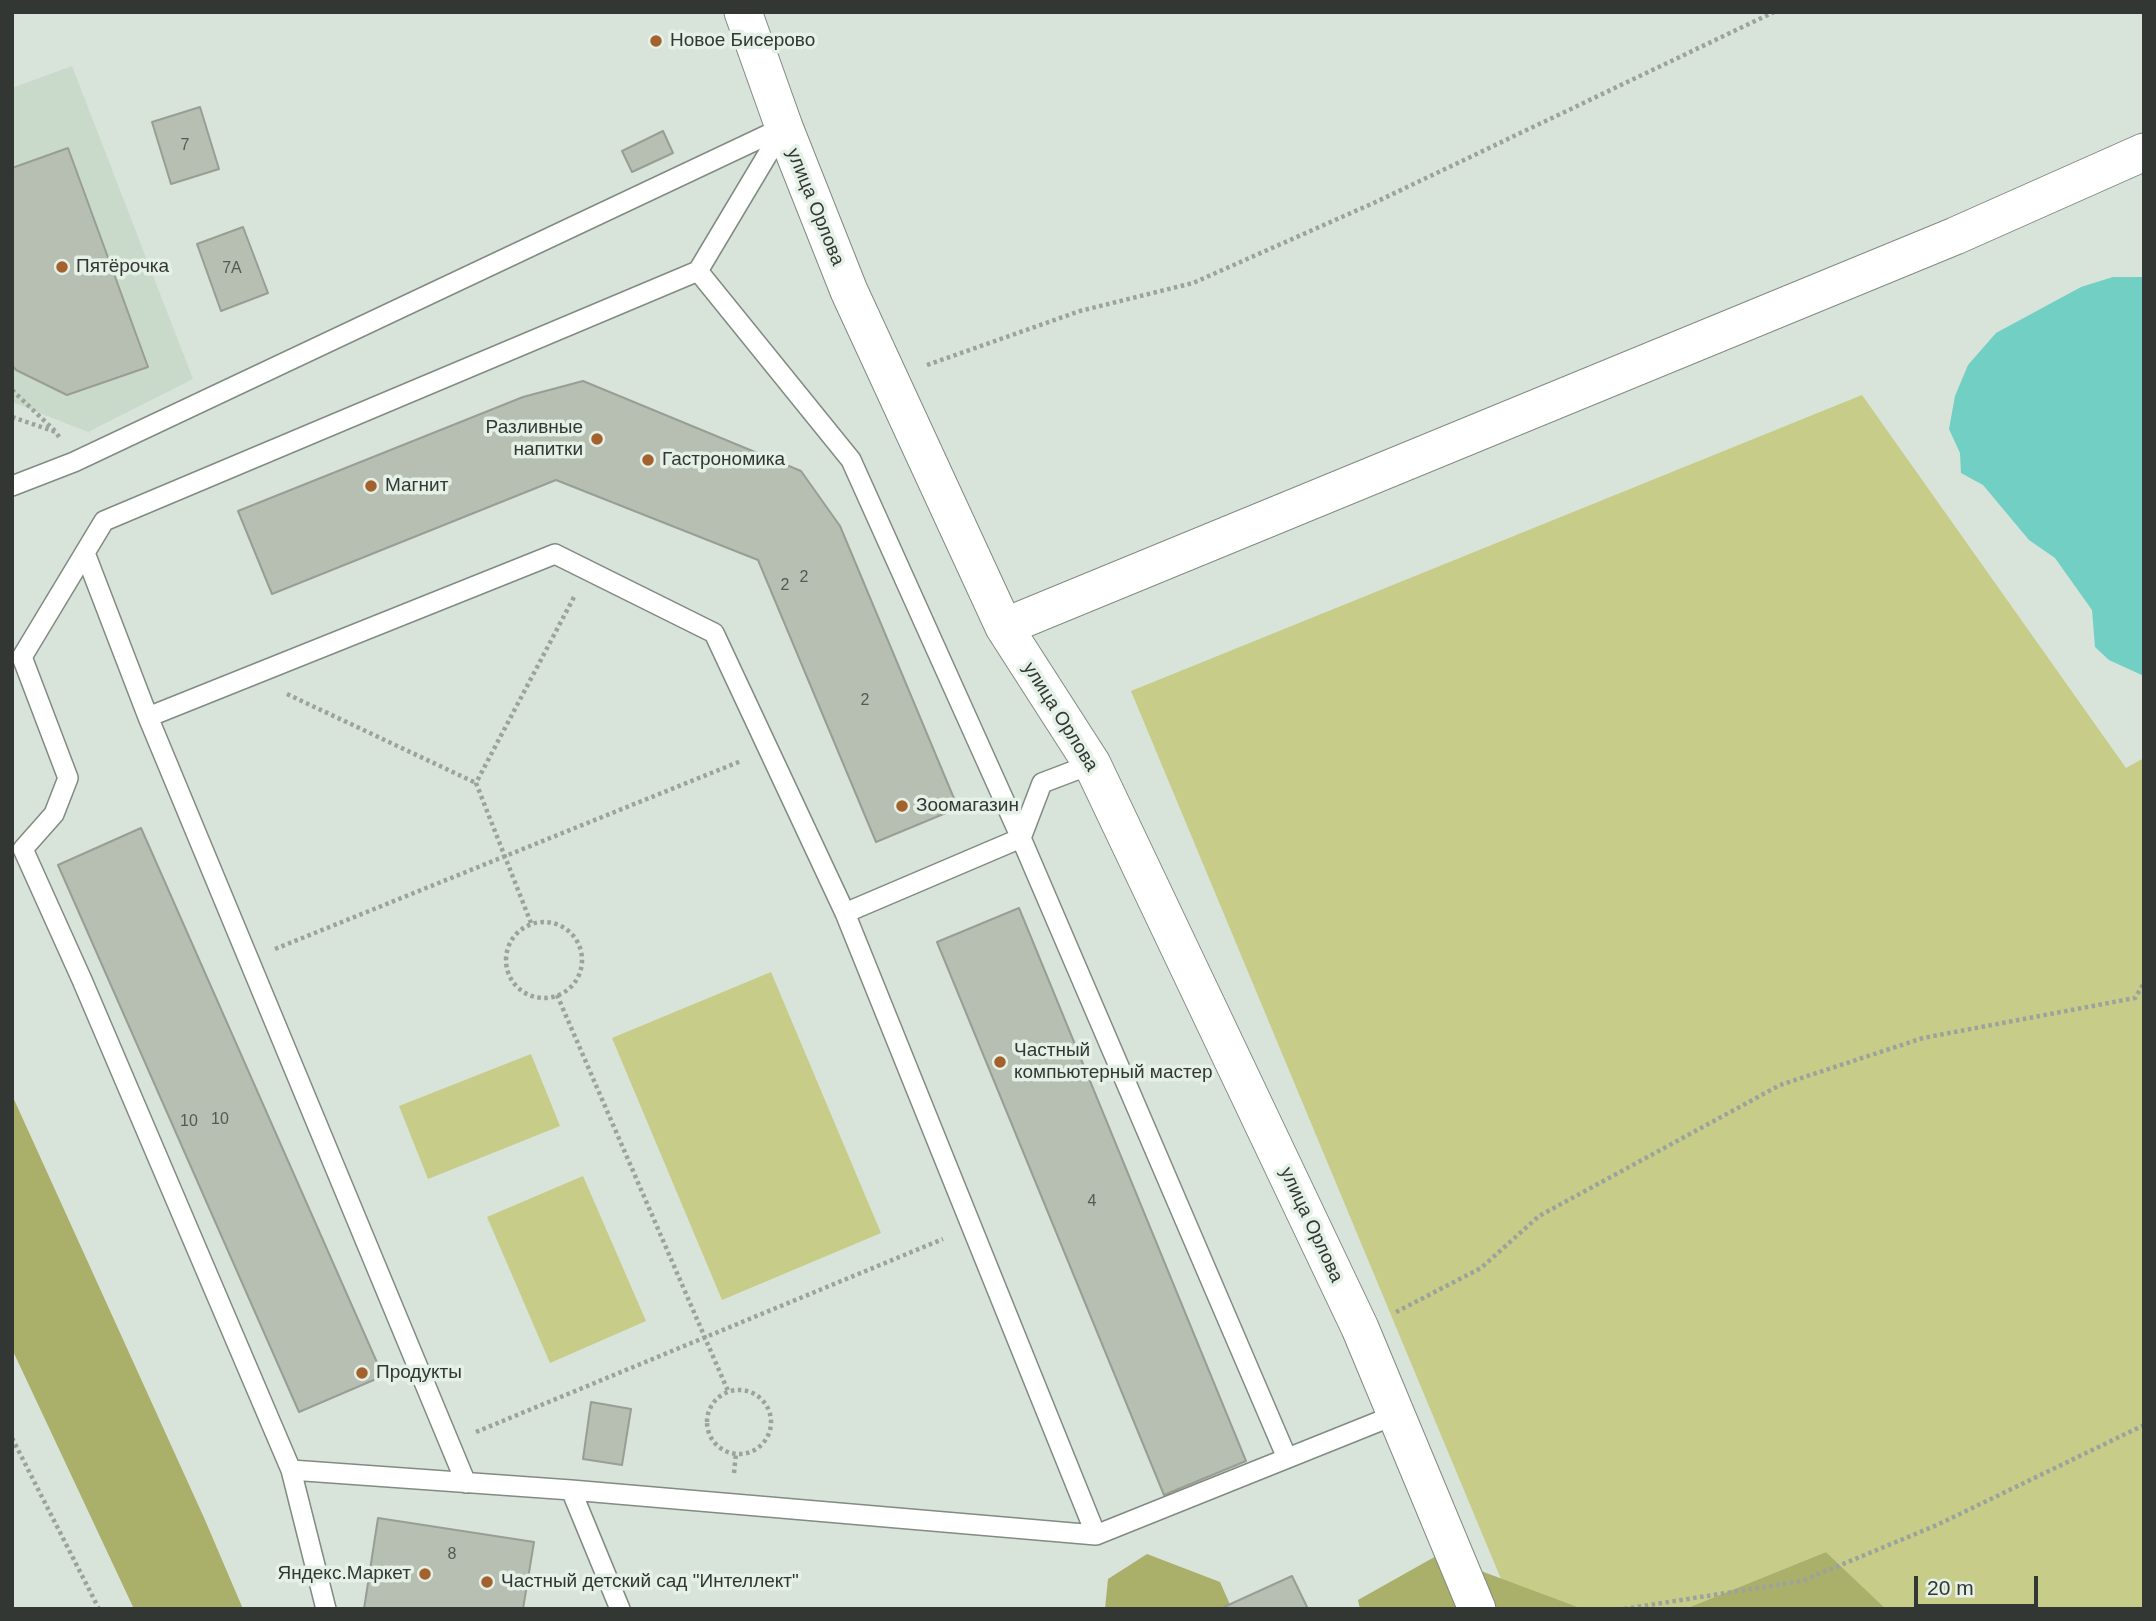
<!DOCTYPE html>
<html>
<head>
<meta charset="utf-8">
<style>
	body { margin:0 }
	#map { position:relative; width:2156px; height:1621px; overflow:hidden; background:#d8e3d9; font-family:Arial,sans-serif }
	canvas { display:block }
	.frame { position:absolute; inset:0; border:14px solid #333734; pointer-events:none }
	.scale { position:absolute; left:1914px; top:1576px; width:124px; height:32px; box-sizing:border-box; border:4px solid #333734; border-top:0; padding-left:9px; font-size:21px; line-height:24px; white-space:nowrap; color:#333734; -webkit-text-stroke:5px #e5f0e6; paint-order:stroke }
</style>
</head>
<body>
<div id="map">
<canvas width="2156" height="1621"></canvas>
<div class="frame"></div>
<div class="scale">20 m</div>
</div>
<script>
const ctx = document.querySelector('canvas').getContext('2d');
ctx.lineJoin = 'round';
function paint(path, color) { ctx.fillStyle = color; ctx.fill(path, 'evenodd'); }
const toPath = rows => new Path2D(rows.map(r => 'M' + r).join(''));
function stroke(path, color, width, dash) { ctx.strokeStyle = color; ctx.lineWidth = width; ctx.lineCap = dash ? 'butt' : 'round'; ctx.setLineDash(dash || []); ctx.stroke(path); }
function write(font, color, halo, rows, align = 'center') {
  ctx.font = font + ' Arial,sans-serif'; ctx.lineWidth = 7; ctx.setLineDash([]); ctx.textBaseline = 'middle'; ctx.strokeStyle = halo; ctx.fillStyle = color; for (const [text, x, y, turn = 0] of rows) {
    ctx.save(); ctx.translate(x, y); ctx.rotate((+turn || 0) * Math.PI / 180); ctx.textAlign = isNaN(turn) ? turn : align; if (halo) ctx.strokeText(text, 0, 0); ctx.fillText(text, 0, 0); ctx.restore();
  }
}
paint(toPath([
	[72,66,193,379,88,432,12,402,12,88]
]), '#c9daca');
paint(toPath([
	[1862,395,2126,768,2144,758,2144,1609,1886,1609,1826,1552,1685,1609,1583,1609,1501,1579,1131,691],
	[771,972,881,1233,722,1300,612,1038],
	[531,1054,560,1126,428,1179,399,1106],
	[583,1176,646,1321,550,1363,487,1217]
]), '#c7cc89');
paint(toPath([
	[12,1095,205,1520,243,1609,134,1609,12,1349],
	[1826,1552,1886,1609,1685,1609],
	[1147,1554,1220,1582,1232,1609,1105,1609,1108,1579],
	[1438,1555,1583,1609,1360,1609,1358,1600]
]), '#aaaf6a');
paint(toPath([
	[2113,277,2144,277,2144,676,2109,660,2095,647,2092,610,2055,558,2029,540,1983,485,1961,473,1960,453,1949,429,1955,396,1968,365,1996,333,2081,287]
]), '#71cfc3');
const building = toPath([
	[200,107,219,169,171,184,152,122,200,107],
	[663,131,673,153,632,172,622,151,663,131],
	[68,148,148,367,67,395,16,370,12,365,12,168,68,148],
	[243,227,268,293,221,311,197,244,243,227],
	[583,381,801,471,840,526,958,808,876,842,758,560,556,480,272,594,238,511,523,397,583,381],
	[141,828,383,1376,299,1412,58,865,141,828],
	[1019,908,1246,1461,1164,1495,937,942,1019,908],
	[591,1402,631,1409,622,1465,583,1459,591,1402],
	[378,1518,534,1542,523,1609,364,1609,378,1518],
	[1292,1576,1308,1609,1225,1609,1224,1607,1292,1576]
]);
paint(building, '#b7beb2');
stroke(building, '#989e93', 2);
const service = toPath([
	[698,271,851,460,1021,838,1287,1458],
	[12,486,74,462,784,127],
	[85,553,148,717,466,1483],
	[148,717,555,554,714,633,845,913,1021,838,1042,783,1092,764],
	[845,913,1096,1535],
	[291,1470,571,1490],
	[326,1609,291,1470,82,980,23,849,54,814,68,778,22,657,104,521,698,271,784,127],
	[620,1609,571,1490,1096,1535,1395,1415]
]);
const minor = toPath([
	[743,12,784,127,849,291,1004,627,1092,764,1360,1328,1477,1609],
	[1004,627,1955,236,2144,152]
]);
stroke(service, '#818b82', 22);
stroke(minor, '#818b82', 39);
stroke(toPath([
	[927,365,1080,311,1193,283,1378,201,1774,12],
	[12,390,55,431],
	[12,417,56,432,59,437],
	[287,694,476,783],
	'506 960a38 38 0 1 1 76 0a38 38 0 1 1-76 0Z',
	[531,923,476,783,574,597],
	[275,949,741,761],
	[557,995,728,1391],
	[1396,1312,1481,1268,1539,1216,1780,1085,1923,1038,2135,998,2144,983],
	'707 1422a32 32 0 1 1 64 0a32 32 0 1 1-64 0Z',
	[476,1432,943,1239],
	[12,1438,99,1609],
	[734,1473,736,1453],
	[1624,1609,1802,1581,1937,1525,2144,1425]
]), '#9ba39c', 4.5, [3.5, 3.5]);
stroke(service, '#fff', 19);
stroke(minor, '#fff', 37);
for (const [x, y, r, color] of [
	[656,41,7,"#a3622d"],
	[62,267,7,"#a3622d"],
	[597,439,7,"#a3622d"],
	[648,460,7,"#a3622d"],
	[371,486,7,"#a3622d"],
	[902,806,7,"#a3622d"],
	[1000,1062,7,"#a3622d"],
	[362,1373,7,"#a3622d"],
	[425,1574,7,"#a3622d"],
	[487,1582,7,"#a3622d"]
]) { const dot = new Path2D(); dot.arc(x, y, r, 0, 2 * Math.PI); ctx.fillStyle = color; ctx.fill(dot); stroke(dot, '#e5f0e6', 2.5); }
write('16px', '#545954', null, [
	["7",185,146],
	["7А",232,269],
	["2",804,578],
	["2",785,586],
	["2",865,701],
	["10",220,1120],
	["10",189,1122],
	["4",1092,1202],
	["8",452,1555]
]);
write('19px', '#333734', '#e5f0e6', [
	["Новое Бисерово",670,41],
	["Пятёрочка",76,267],
	["Разливные",583,428,"right"],
	["напитки",583,450,"right"],
	["Гастрономика",662,460],
	["Магнит",385,486],
	["Зоомагазин",916,806],
	["Частный",1014,1051],
	["компьютерный мастер",1014,1073],
	["Продукты",376,1373],
	["Яндекс.Маркет",411,1574,"right"],
	["Частный детский сад \"Интеллект\"",501,1582]
], 'left');
write('19px', '#333734', '#e5f0e6', [
	["улица Орлова",815,207,68],
	["улица Орлова",1060,717,58],
	["улица Орлова",1311,1225,65]
]);
</script>
</body>
</html>
